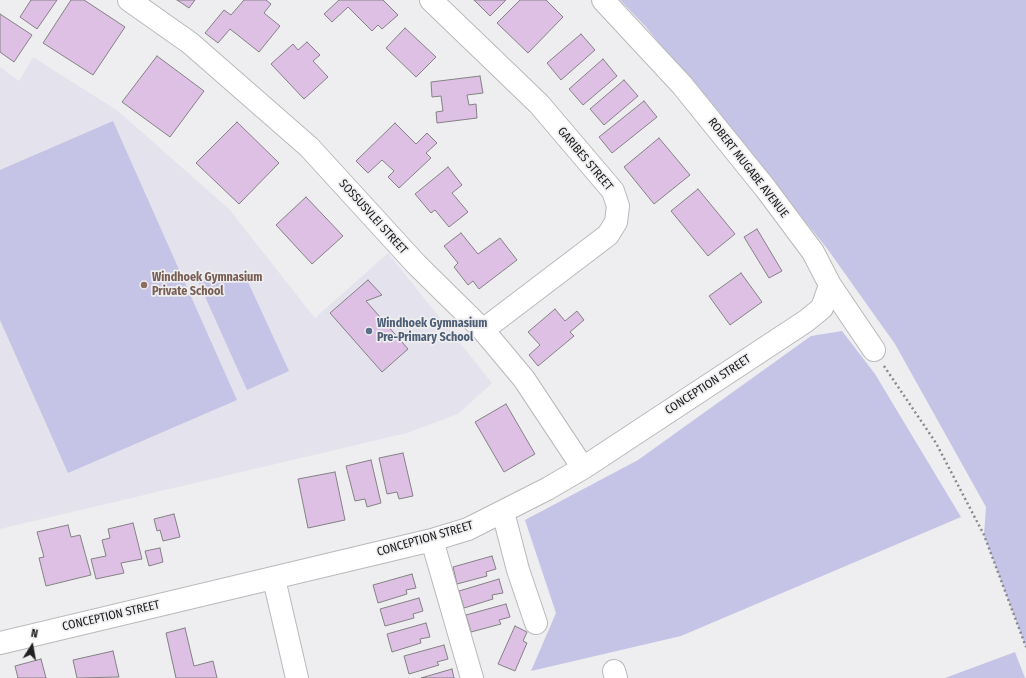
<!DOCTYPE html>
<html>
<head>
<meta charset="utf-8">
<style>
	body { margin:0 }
	#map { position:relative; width:1026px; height:678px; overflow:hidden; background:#eeeef0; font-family:"Fira Sans Condensed",sans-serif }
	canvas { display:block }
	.north { position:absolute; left:12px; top:626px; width:40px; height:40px; -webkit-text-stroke:3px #eeeef0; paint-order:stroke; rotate:11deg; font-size:11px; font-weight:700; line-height:16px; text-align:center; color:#202021 }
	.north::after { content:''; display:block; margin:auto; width:14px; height:18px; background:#202021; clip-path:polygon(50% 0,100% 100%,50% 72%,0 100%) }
</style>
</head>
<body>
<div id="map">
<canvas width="1026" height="678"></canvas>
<div class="north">N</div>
</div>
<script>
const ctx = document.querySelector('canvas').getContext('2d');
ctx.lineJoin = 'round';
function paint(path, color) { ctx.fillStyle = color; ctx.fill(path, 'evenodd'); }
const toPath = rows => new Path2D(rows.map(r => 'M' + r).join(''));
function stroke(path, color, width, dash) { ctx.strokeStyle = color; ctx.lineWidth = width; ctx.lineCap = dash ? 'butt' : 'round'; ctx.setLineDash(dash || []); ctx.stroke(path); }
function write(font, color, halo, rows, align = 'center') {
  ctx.font = font + ' "Fira Sans Condensed",sans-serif'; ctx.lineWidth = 3.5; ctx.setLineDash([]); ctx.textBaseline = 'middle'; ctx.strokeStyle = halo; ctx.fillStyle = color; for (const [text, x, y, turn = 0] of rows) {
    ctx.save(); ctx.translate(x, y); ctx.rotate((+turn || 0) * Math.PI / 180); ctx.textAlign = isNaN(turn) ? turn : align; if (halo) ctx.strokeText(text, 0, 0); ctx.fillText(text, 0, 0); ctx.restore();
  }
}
paint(toPath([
	[33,57,118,111,229,209,315,318,388,253,492,383,458,414,407,433,0,529,0,67,19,81]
]), '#e4e3ed');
paint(toPath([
	[620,0,1026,0,1026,647,984,535,986,507,895,344,826,247,646,27],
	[113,121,237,400,68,473,0,320,0,170],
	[210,273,247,280,289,371,247,390,198,281],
	[842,331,875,374,961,517,681,636,531,671,556,613,525,520,638,460,811,336],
	[1015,652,1025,678,945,678]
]), '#c5c3e6');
const building = toPath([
	[31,0,57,0,37,29,20,17,31,0],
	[71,0,84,0,125,27,93,75,43,43,71,0],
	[177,0,195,0,189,8,177,0],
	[244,0,266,0,271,4,264,13,280,26,259,52,230,29,218,43,205,33,224,10,231,15,244,0],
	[339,0,383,0,398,15,382,29,378,25,372,31,348,7,332,22,324,14,339,0],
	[474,0,506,0,490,16,474,0],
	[520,0,546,0,563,17,528,53,497,23,520,0],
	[0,14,32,35,14,62,0,52,0,14],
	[405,28,436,57,416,77,386,48,405,28],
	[581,34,595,50,561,80,547,63,581,34],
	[307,42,320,55,313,61,328,77,304,99,271,64,293,44,298,50,307,42],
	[157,56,204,91,170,137,122,102,157,56],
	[603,59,617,76,583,105,569,89,603,59],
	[480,76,483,93,467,95,469,105,476,104,477,118,437,123,436,112,443,111,441,96,432,97,431,82,480,76],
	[624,80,638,96,604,125,590,109,624,80],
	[644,101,657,117,612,153,599,137,644,101],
	[237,122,279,163,239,204,196,163,237,122],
	[395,123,416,144,427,133,437,143,426,153,431,158,399,188,388,177,394,171,382,160,368,173,356,161,395,123],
	[659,138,690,175,654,204,624,167,659,138],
	[448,167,462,185,452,193,468,212,449,227,435,210,431,213,415,194,448,167],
	[698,189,735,234,708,256,671,211,698,189],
	[306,197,343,236,312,264,276,225,306,197],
	[757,229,782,271,769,278,744,237,757,229],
	[461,233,478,254,500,238,517,260,479,289,473,281,468,285,454,267,458,263,444,246,461,233],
	[741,273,762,302,730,325,709,296,741,273],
	[368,280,382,295,366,301,408,349,382,372,330,313,368,280],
	[555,309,565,321,577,311,584,320,570,332,574,336,538,366,529,355,540,345,528,332,555,309],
	[506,404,535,454,504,472,475,422,506,404],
	[403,453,413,496,399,499,397,492,387,494,379,458,403,453],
	[371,460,381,503,367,507,365,499,355,501,346,466,371,460],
	[335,472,345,520,308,528,298,479,335,472],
	[174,514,180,537,163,541,160,530,157,531,154,519,174,514],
	[133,523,142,559,121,563,124,573,96,579,91,559,106,556,102,540,110,538,108,529,133,523],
	[68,525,71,537,80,535,91,575,46,586,39,558,44,557,37,532,68,525],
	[160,548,163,562,149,566,145,551,160,548],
	[492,556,496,569,486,572,487,576,457,584,453,567,492,556],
	[412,574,416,588,406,590,407,594,378,603,373,585,412,574],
	[499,579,503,593,492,595,493,599,464,608,459,591,499,579],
	[419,598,423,611,413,614,414,618,385,626,380,609,419,598],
	[506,604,510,617,499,620,501,624,471,632,466,615,506,604],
	[426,623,430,637,420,639,421,643,392,652,387,634,426,623],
	[515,626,527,632,523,641,527,643,515,671,498,664,515,626],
	[185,628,194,666,213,661,217,678,176,678,166,633,185,628],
	[444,645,448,659,437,662,439,665,409,674,404,656,444,645],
	[113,651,119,677,77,678,73,660,113,651],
	[41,659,46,678,18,678,15,666,41,659],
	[452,669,454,678,421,678,452,669]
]);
paint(building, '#ddc0e4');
stroke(building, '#838283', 1);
const minor = toPath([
	[129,0,190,43,309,147,416,264,483,330,524,379,583,468],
	[431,0,539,104,613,191,618,206,616,222,608,235,483,330],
	[603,0,682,85,766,189,813,252,830,285,874,350],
	[503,512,518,570,536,623],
	[432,540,472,678],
	[274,579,297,678],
	[0,643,432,540,468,529,547,489,583,468,806,321,822,308,830,285],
	[614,671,616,678]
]);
stroke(minor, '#b9b9bb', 24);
stroke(toPath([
	[884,366,936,443,984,535,1026,647]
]), '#88888a', 2.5, [2, 3]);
stroke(minor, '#fff', 22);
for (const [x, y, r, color] of [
	[144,285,4,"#8d6e63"],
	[369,331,4,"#5c6f8a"]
]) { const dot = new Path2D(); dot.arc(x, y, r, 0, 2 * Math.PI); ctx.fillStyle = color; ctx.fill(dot); stroke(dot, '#eeeef0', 1.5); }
write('12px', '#202021', '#eeeef0', [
	["GARIBES STREET",585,159,50],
	["ROBERT MUGABE AVENUE",748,168,52],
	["SOSSUSVLEI STREET",373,217,48],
	["CONCEPTION STREET",708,385,-33],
	["CONCEPTION STREET",425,539,-16],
	["CONCEPTION STREET",111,616,-13]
]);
write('bold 12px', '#785e54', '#eeeef0', [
	["Windhoek Gymnasium",152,278],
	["Private School",152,292]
], 'left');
write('bold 12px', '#4e5e75', '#eeeef0', [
	["Windhoek Gymnasium",377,324],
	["Pre-Primary School",377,338]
], 'left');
</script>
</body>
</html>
